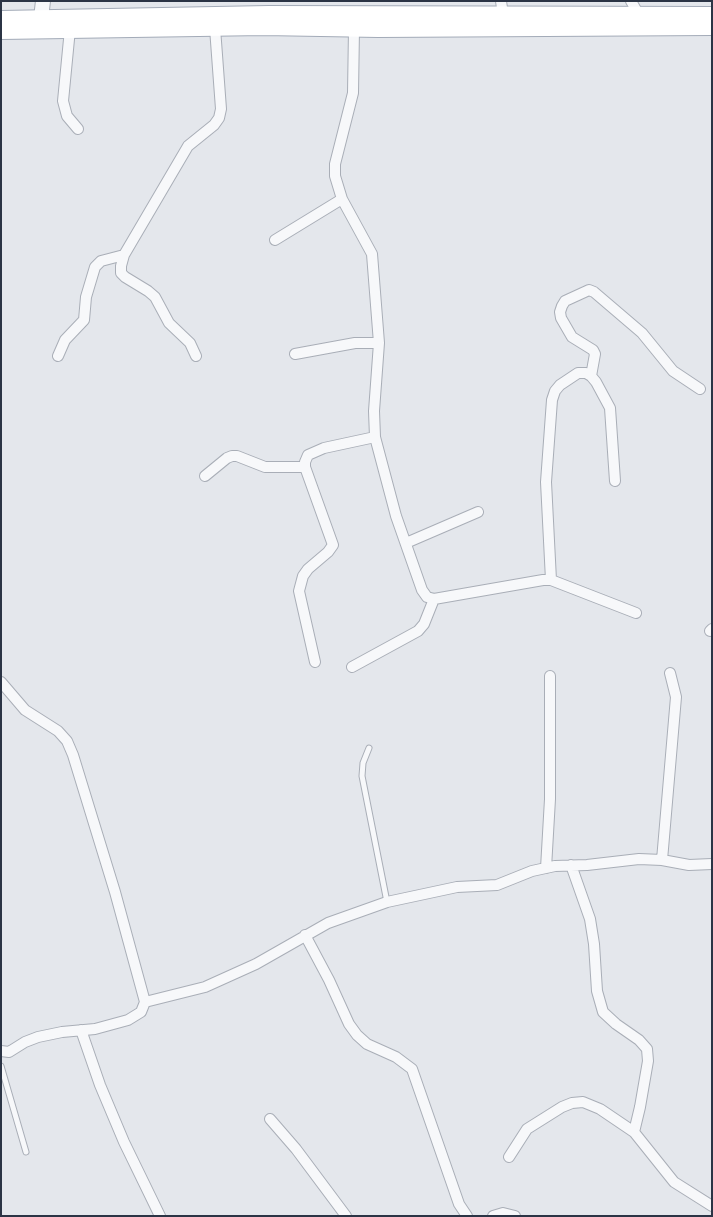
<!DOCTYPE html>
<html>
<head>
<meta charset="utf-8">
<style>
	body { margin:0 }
	#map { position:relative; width:713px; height:1217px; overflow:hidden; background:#e4e7ec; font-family:Roboto,sans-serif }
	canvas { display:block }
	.frame { position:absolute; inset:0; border:2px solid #2b3445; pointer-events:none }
</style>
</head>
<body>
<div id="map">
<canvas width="713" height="1217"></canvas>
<div class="frame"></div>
</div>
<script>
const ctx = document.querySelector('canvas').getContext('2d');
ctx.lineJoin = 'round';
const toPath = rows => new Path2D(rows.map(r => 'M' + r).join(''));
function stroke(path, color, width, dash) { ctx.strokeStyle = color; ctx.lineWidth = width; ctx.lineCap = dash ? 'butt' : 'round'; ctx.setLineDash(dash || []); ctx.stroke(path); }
const service = toPath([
	[369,748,363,763,362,776,387,902],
	[1,1066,26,1152]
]);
const minor = toPath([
	[501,1,503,15],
	[631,1,639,15],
	[70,29,63,101,67,116,78,129],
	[354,29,353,93,335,164,335,176,342,199,372,254,379,343,374,411,375,437,396,516,422,590,427,597,434,599,543,580,551,580,636,613],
	[275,240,342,199],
	[295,354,355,343,379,343],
	[58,356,65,340,84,320,86,297,95,267,101,261,124,255],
	[196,356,190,343,169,323,155,297,148,291,125,277,121,273,121,266,124,255,188,146,214,125,219,118,221,109,215,28],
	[591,376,595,354,593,350,572,337,561,318,560,312,562,306,565,301,589,290,594,292,642,333,673,371,700,389],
	[205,476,227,458,232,456,237,456,265,467,305,467],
	[406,543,478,512],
	[551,580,546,482,552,400,555,391,560,385,578,373,586,373,591,376,596,382,610,408,615,481],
	[710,631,712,629],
	[315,662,299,591,303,576,308,569,328,552,333,545,305,467,305,462,308,455,324,448,375,437],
	[352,667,418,631,424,624,434,599],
	[1,682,25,710,58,731,67,741,73,755,115,892,145,1002,141,1012,128,1020,95,1029,62,1032,38,1037,25,1042,9,1052,1,1051],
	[662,860,676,697,670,673],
	[571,865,590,919,594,944,597,991,603,1012,616,1024,639,1040,647,1049,648,1061,640,1107,634,1132],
	[546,868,550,799,550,676],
	[305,935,329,980,349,1024,357,1035,367,1044,396,1057,412,1069,459,1204,467,1216],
	[145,1002,205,987,256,964,328,923,387,902,457,887,497,885,532,871,555,866,587,865,639,859,662,860,689,865,712,864],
	[81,1030,100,1085,124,1142,160,1216],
	[270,1119,296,1149,346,1216],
	[509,1157,527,1129,562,1107,572,1103,583,1102,600,1109,634,1132,674,1182,712,1206],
	[493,1216,503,1213,515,1216]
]);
const tertiary = toPath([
	[41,18,43,1]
]);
const primary = toPath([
	[1,19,269,14,712,15],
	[1,31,264,27,378,29,712,27]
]);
stroke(service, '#a9aeb7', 7);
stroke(minor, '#a9aeb7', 12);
stroke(tertiary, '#a9aeb7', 16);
stroke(primary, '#a3abb8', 18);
stroke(service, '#f7f8fa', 5);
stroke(minor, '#f7f8fa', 10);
stroke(tertiary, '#f7f8fa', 14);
stroke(primary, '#fff', 16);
</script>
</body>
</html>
